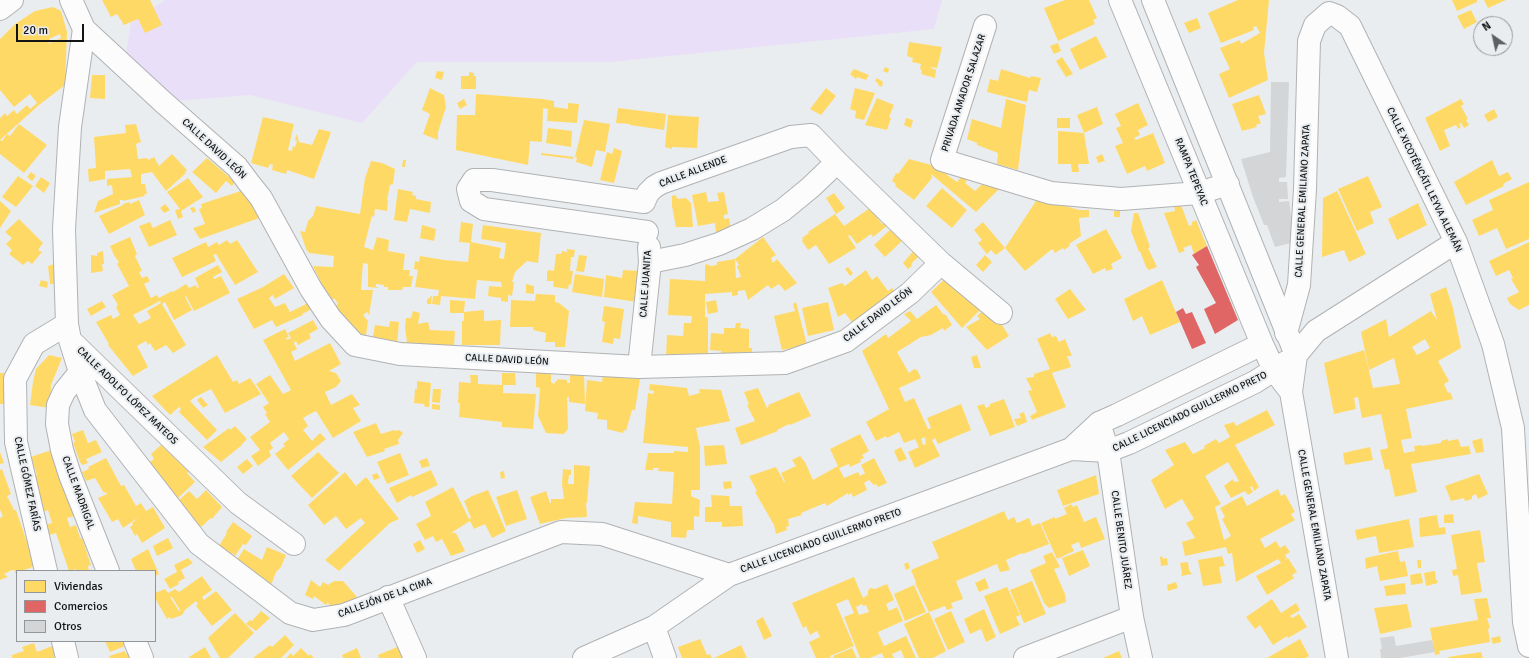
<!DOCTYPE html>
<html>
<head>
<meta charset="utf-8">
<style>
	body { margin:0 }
	#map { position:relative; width:1529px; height:658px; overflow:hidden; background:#eaedef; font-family:Signika,sans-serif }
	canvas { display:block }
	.legend { position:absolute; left:16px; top:570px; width:140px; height:72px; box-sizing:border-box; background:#e9edf0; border:1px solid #939698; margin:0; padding:5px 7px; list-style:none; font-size:12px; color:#121314 }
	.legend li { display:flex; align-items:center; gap:8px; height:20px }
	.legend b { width:20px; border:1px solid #939698 }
	.north { position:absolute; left:1473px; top:16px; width:40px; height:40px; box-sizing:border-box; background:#e9edf0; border:1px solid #939698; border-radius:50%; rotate:326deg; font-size:11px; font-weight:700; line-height:16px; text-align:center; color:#121314 }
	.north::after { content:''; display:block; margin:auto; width:14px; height:18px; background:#5e5f61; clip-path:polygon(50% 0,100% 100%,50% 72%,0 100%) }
	.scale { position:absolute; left:16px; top:24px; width:68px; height:18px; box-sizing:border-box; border:2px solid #121314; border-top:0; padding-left:5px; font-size:12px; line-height:14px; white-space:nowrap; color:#121314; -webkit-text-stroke:3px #e9edf0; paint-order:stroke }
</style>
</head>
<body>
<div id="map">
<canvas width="1529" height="658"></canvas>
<ul class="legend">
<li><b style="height:11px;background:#ffd966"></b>Viviendas</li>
<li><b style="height:11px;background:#e06666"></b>Comercios</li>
<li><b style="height:11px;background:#d3d5d7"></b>Otros</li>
</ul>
<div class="north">N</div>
<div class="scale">20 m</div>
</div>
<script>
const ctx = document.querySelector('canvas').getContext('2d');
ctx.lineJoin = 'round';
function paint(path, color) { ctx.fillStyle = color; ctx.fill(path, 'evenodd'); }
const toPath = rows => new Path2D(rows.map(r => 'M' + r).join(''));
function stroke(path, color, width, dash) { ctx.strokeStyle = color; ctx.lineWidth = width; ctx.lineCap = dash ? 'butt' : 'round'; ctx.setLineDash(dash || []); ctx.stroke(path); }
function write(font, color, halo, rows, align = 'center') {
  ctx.font = font + ' Signika,sans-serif'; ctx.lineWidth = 4; ctx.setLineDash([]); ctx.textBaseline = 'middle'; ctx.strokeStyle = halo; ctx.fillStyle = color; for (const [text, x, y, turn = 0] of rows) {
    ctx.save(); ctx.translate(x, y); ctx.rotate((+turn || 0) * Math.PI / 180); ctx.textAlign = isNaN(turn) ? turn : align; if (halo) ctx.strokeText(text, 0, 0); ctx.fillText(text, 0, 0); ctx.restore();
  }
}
paint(toPath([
	[165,0,942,0,934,29,611,62,417,62,362,123,250,95,163,102,124,65,131,23]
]), '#e9dff8');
paint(toPath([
	[102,0,150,0,162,25,145,33,138,19,124,25,117,14,111,17],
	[1065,0,1089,0,1097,18,1093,20,1095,24,1058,41,1044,8],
	[1238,0,1269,0,1264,53,1268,80,1229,98,1219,74,1230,69,1220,48,1240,40,1241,44,1260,33,1256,26,1253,27,1254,30,1221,43,1208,13],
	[1452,0,1477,0,1477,2,1457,11],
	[1484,0,1506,0,1488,8],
	[53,7,61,11,67,32,65,85,39,105,0,140,2,141,7,134,10,136,19,124,47,145,24,173,0,154,0,118,5,113,7,116,14,110,17,114,27,105,30,109,37,103,30,94,14,107,0,90,0,39,15,24,35,11],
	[60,34,61,38,48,44,50,41,49,39],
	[1471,10,1477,22,1464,29,1457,16],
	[1197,18,1201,28,1189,33,1184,23],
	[1096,36,1107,57,1080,70,1070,49],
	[909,42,942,47,937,68,931,67,931,68,936,70,935,78,921,74,922,70,920,69,921,64,912,62,913,58,907,56],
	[1058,43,1061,51,1054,54,1050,46],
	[1062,57,1073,74,1066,77,1056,61],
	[885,67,889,69,888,73,883,71],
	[854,69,869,75,866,80,857,77,856,79,850,74],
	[1001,69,1030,78,1031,76,1041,78,1037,92,1029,90,1027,102,987,92,990,79,998,81],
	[437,71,444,72,442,80,435,78],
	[469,72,474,73,474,76,476,76,476,89,461,89,461,76,469,76],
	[92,75,105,75,105,99,90,98],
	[877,78,883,82,882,87,878,85,878,83,875,81],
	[430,88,444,95,446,107,438,132,438,140,423,134,430,114,422,110],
	[826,88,836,96,821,115,810,109],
	[855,88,875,93,864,120,855,118,856,111,850,109],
	[476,94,543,99,554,101,554,107,568,109,568,103,579,104,577,123,547,121,548,109,543,108,542,142,530,141,528,165,456,150,457,115,475,115],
	[1259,95,1266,114,1258,116,1261,123,1256,125,1257,127,1242,131,1232,104],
	[877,98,894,105,889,117,891,118,887,130,865,125],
	[464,99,467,105,460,109,457,103],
	[1006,99,1026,105,1018,170,997,164,998,153,977,145,977,143,967,139,972,119,1001,128],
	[1461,99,1464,104,1461,106,1468,119,1466,120,1469,125,1464,128,1461,123,1459,124,1461,127,1458,129,1456,125,1444,130,1450,146,1440,151,1425,118],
	[1138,103,1148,125,1138,130,1140,135,1134,138,1136,140,1153,133,1165,163,1147,171,1145,166,1127,174,1115,146,1123,143,1116,128,1121,126,1115,114],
	[1097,107,1103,124,1084,133,1077,115],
	[618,108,666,114,664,130,630,125,630,124,616,123],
	[1494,109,1498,117,1488,122,1484,115],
	[668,115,699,117,697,148,672,147,672,149,665,147],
	[263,117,294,124,288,150,292,151,293,146,295,147,297,141,295,140,296,135,297,135,299,142,312,145,319,129,331,132,314,179,287,170,286,174,272,170,273,165,270,164,268,168,251,163],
	[906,118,913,120,911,128,904,125],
	[1057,118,1070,118,1070,128,1057,128],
	[584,120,610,124,605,152,596,150,592,167,576,162,577,157,575,157],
	[136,124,141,142,136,144,138,159,147,158,148,160,154,157,159,166,172,154,187,170,185,172,186,173,166,191,152,172,141,174,141,184,145,184,147,194,144,194,145,196,123,201,123,200,120,200,120,204,94,213,98,201,113,194,112,185,107,186,107,179,132,177,130,169,105,171,105,179,89,182,88,169,96,168,94,137,126,133,125,125],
	[548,128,572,131,571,147,546,143],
	[1058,131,1084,133,1089,164,1078,164,1079,172,1072,172,1071,164,1058,164],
	[614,148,622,151,614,183,600,180,607,152,612,154],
	[541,153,574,157,573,159,541,155],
	[1102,154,1105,161,1098,163,1096,157],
	[207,158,235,182,232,186,226,181,216,193,192,172],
	[909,159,950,170,947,175,957,182,963,174,970,176,965,183,975,191,985,181,1002,186,976,212,931,174,932,178,914,200,895,186,896,184,892,181,896,173,898,174],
	[403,160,406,160,405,167,402,167],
	[1492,160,1499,176,1508,172,1512,179,1503,184,1504,186,1466,205,1454,182],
	[371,161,382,163,395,169,393,184,390,185,387,200,388,200,387,211,375,209,374,217,372,216,364,247,373,250,377,237,389,240,388,251,405,254,403,270,410,270,409,276,413,276,411,287,403,287,402,290,388,290,388,287,384,287,384,285,376,284,376,287,378,287,378,288,368,287,368,264,363,263,361,290,373,290,369,315,367,312,363,315,368,321,365,342,334,307,338,304,335,299,329,299,313,266,333,267,334,256,309,253,306,249,300,231,305,232,308,221,313,216,316,206,360,214,365,178],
	[31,172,36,176,32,181,27,177],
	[18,176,33,186,16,207,2,197],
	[1368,176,1382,207,1370,212,1374,223,1357,231,1338,189],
	[41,177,50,183,44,193,35,186],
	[188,178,203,197,181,211,183,217,178,219,175,210,180,209,167,192],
	[1529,182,1529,239,1506,249,1497,228,1479,236,1472,220,1493,210,1489,200],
	[942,188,967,210,952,228,926,206],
	[398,189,413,192,412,195,416,196,416,199,431,202,430,213,410,209,407,222,394,220],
	[244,190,265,216,200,239,193,228,205,224,199,209,202,208,201,204],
	[1337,191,1366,254,1349,262,1344,250,1322,257,1323,198],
	[706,192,708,202,719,201,717,193,724,192,728,214,724,215,724,219,729,218,731,229,716,233,715,223,698,226,692,195],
	[834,193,845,208,836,214,826,198],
	[675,195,678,199,686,198,691,203,693,227,676,227,672,206,672,196],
	[1038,198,1079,210,1089,210,1089,217,1079,218,1081,236,1069,244,1070,246,1064,250,1063,248,1055,253,1052,249,1025,271,1005,248],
	[139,200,145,215,109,234,99,216,123,205,123,204,129,202,130,204],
	[0,201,11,211,0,228],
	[1418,203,1427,225,1397,240,1388,219],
	[165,204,170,210,164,213,160,208],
	[1181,205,1189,226,1192,225,1192,222,1196,220,1207,246,1194,254,1191,245,1183,248,1185,251,1179,253,1164,213,1175,211,1174,206],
	[194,207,196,211,193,213,190,208],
	[870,208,882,224,889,219,892,222,873,237,871,234,857,244,850,235,848,236,856,248,829,264,816,245,808,250,802,241,803,240,802,238,809,233,808,232,835,214,844,226],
	[1114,211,1120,211,1120,217,1114,217],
	[1134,213,1138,213,1150,247,1148,248,1157,267,1149,270,1146,267,1140,251,1139,252,1131,231],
	[19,219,43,243,38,250,42,252,32,264,28,261,23,265,9,254,12,250,6,244,12,238,5,232],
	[170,220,177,235,149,247,139,226,150,222,153,228],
	[461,222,473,224,471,242,501,248,499,258,504,259,506,243,481,239,483,225,541,233,538,263,527,261,515,272,512,282,514,282,512,296,508,295,508,302,501,301,501,298,488,296,489,286,502,287,501,282,477,280,475,299,441,296,440,305,432,304,433,296,438,296,439,290,415,287,418,270,414,269,415,261,419,262,420,256,444,260,468,262,470,243,459,242],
	[983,222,1005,248,996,255,991,250,987,254,978,243,982,240,974,230],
	[422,225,436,229,434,241,420,238],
	[893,227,904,239,885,257,874,245],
	[1106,229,1122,258,1111,264,1113,269,1106,271,1105,268,1093,274,1076,245],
	[130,237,137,254,135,256,142,271,139,272,142,278,147,276,150,281,144,284,151,298,157,295,159,298,172,291,173,292,186,284,189,288,196,285,197,288,199,287,195,278,218,265,222,272,213,277,214,279,221,276,230,293,194,311,186,296,185,297,192,310,174,320,165,302,162,304,186,345,173,353,166,345,155,351,150,343,148,345,146,341,137,346,148,367,133,376,108,345,109,344,96,322,111,315,113,319,120,315,116,307,118,305,112,295,129,286,117,264,119,262,115,257,110,246],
	[160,301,161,303,147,311,151,318,139,324,133,315],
	[763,237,776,255,771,258,773,263,777,259,797,283,785,291,779,284,771,289,768,285,748,300,745,290,738,291,738,295,732,296,732,292,705,294,705,317,708,318,708,361,666,358,667,335,683,336,684,323,691,323,692,316,668,315,670,279,705,281,705,267,706,264,711,266,717,265,717,262,735,259],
	[735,259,739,265,737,266,741,277,736,278],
	[227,240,230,244,237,240,258,272,235,285,216,254,213,255,216,261,182,277,172,258,206,242,208,247,217,242,219,245],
	[1529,242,1529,305,1519,310,1510,304,1507,298,1519,292,1511,279,1513,278,1509,270,1496,276,1489,261],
	[917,247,922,253,911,264,912,266,908,269,903,263],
	[567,249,575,250,574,257,571,257,570,271,573,271,571,285,569,284,568,289,554,287,553,286,554,281,547,281,547,272,548,270,554,271,556,254,561,254,562,251,567,252],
	[103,251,104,264,102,264,103,271,91,273,91,255,97,256,97,253],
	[579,255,587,256,584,272,576,271],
	[985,255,992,262,983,272,976,265],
	[56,264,58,284,50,284,48,266],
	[848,267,853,273,850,276,845,269],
	[623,270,639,271,637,302,604,297,606,275,622,278],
	[866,270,872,280,877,276,888,291,892,288,895,292,854,325,845,313,838,317,828,288,842,283,845,286],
	[284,274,294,288,275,299,273,295,269,298,275,307,285,303,290,312,308,303,312,309,302,314,303,315,276,327,272,320,254,329,237,299,263,287],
	[575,274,604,279,602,297,572,292],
	[950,274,984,306,962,328,931,292],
	[41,280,48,282,47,288,39,286],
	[1162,280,1180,322,1150,335,1142,316,1133,321,1124,299],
	[526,284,534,286,534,294,526,293],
	[1446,287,1453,308,1461,348,1438,361,1449,381,1444,384,1448,393,1450,392,1453,399,1406,409,1412,438,1401,440,1404,453,1415,451,1414,446,1422,445,1422,446,1441,443,1441,441,1448,439,1448,441,1458,439,1461,447,1469,446,1471,454,1411,464,1417,492,1395,497,1389,469,1385,470,1380,450,1388,448,1381,414,1362,418,1358,397,1354,398,1356,409,1334,414,1324,363,1364,350,1373,388,1400,384,1394,358,1369,370,1361,332,1386,319,1389,337,1431,311,1437,320,1430,294],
	[1425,339,1430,348,1417,355,1412,347],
	[1070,289,1086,310,1068,319,1055,299],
	[536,294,555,295,555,302,559,303,569,311,565,347,555,347,555,342,545,342,546,333,533,330,533,327,510,327,511,300,535,301],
	[431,296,432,296,431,304,427,304,427,300],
	[450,300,465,301,464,312,484,310,484,321,501,320,500,345,462,345,462,321,464,321,464,313,450,313],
	[716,300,718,312,708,314,706,302],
	[102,301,106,307,91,316,87,309],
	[796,302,807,345,782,350,774,316,795,311,793,304],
	[828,302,834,330,808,336,802,308],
	[936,305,943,314,946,315,952,325,944,331,943,328,931,335,921,337,897,352,909,373,914,369,917,370,921,378,899,388,905,402,914,398,928,429,931,428,927,418,961,404,971,430,938,444,935,438,932,440,940,456,915,468,908,452,919,447,915,439,904,443,899,432,887,438,886,436,876,441,866,422,889,409,862,351,886,334,888,338,911,321,904,314,910,311,917,319],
	[925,437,926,444,923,445,921,439],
	[989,305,993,315,1002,325,1009,336,987,350,966,327,980,319,977,316],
	[604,306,624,309,620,339,614,338,613,344,602,342,605,322,602,321],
	[413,311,420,313,418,324,428,322,430,330,455,331,454,345,403,346,402,342,407,342,405,328,406,318,411,318],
	[313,320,318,329,309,334,311,338,298,345,296,341,294,343,288,333],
	[390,321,399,322,397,346,372,342,375,325,389,327],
	[736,323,741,323,740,328,749,329,749,348,752,348,752,353,749,353,749,360,721,362,721,351,710,350,711,333,724,334,724,328,735,328],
	[285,329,289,337,286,338,287,340,291,338,297,349,291,352,295,361,330,343,341,364,329,371,336,373,341,381,336,387,325,392,331,405,352,394,360,405,353,408,361,421,333,438,316,411,310,414,303,418,308,426,303,430,312,441,320,433,326,439,288,470,275,454,285,446,283,444,289,439,284,432,270,443,273,448,269,451,271,456,258,466,251,456,260,450,250,437,270,422,265,414,267,413,263,407,269,403,256,384,270,375,283,394,291,390,263,340],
	[1050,333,1052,337,1056,336,1059,342,1065,339,1072,356,1067,356,1071,367,1052,373,1066,407,1032,420,1030,416,1037,412,1028,391,1032,390,1026,378,1034,377,1034,374,1050,369,1037,339],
	[49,355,62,358,51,385,50,408,30,405,33,382,36,369],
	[217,355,233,382,237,380,239,384,250,378,261,394,225,413,211,389,195,397,190,401,217,430,207,440,179,412,181,409,179,407,170,415,152,396],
	[977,355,981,368,974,368,971,357],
	[536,371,551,372,551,383,553,383,553,385,558,379,567,380,567,383,570,383,570,373,584,373,585,404,569,402,569,397,567,397,568,429,564,434,546,433,538,416,540,388,536,387],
	[0,373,7,373,6,404,0,404],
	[502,373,515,373,516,385,502,385],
	[470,375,478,375,478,384,503,385,503,393,536,394,533,429,502,427,502,422,459,417,460,403,458,403,459,382,471,383],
	[603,375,640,379,635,410,632,410,626,431,624,430,623,433,607,429,607,420,597,419,598,413,585,411,587,380,602,382],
	[417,381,431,383,429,407,425,407,424,404,414,403,415,389,417,389],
	[650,384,687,388,689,396,700,393,699,389,721,390,730,421,696,428,700,447,700,490,691,490,691,496,700,500,699,517,694,516,694,530,687,530,686,538,671,537,671,522,638,516,638,524,632,523,635,502,672,504,674,472,658,471,659,468,653,468,653,470,645,470,648,453,674,453,674,451,688,452,688,447,643,443,648,393,653,394,654,391,649,390],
	[758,388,767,408,769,406,768,405,799,392,811,416,790,425,789,424,777,430,778,431,741,445,735,428,755,421,747,405,749,404,744,392],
	[433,389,441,389,440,403,432,402],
	[201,397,208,405,203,408,197,400],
	[1004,399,1015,427,990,436,977,406,984,404,986,408,990,406,990,404],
	[432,404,440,405,440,410,432,409],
	[1267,410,1275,425,1235,445,1259,487,1254,491,1252,486,1250,487,1253,492,1248,495,1245,491,1231,498,1224,486,1233,479,1234,482,1239,481,1228,462,1205,476,1221,504,1215,507,1224,540,1231,536,1222,519,1225,517,1220,508,1242,496,1247,506,1278,489,1281,496,1285,494,1295,512,1291,514,1295,520,1260,539,1265,548,1276,541,1280,548,1285,545,1290,552,1285,555,1287,558,1285,559,1285,560,1288,558,1297,572,1292,575,1294,578,1267,595,1256,576,1281,563,1278,559,1236,582,1232,553,1228,554,1226,547,1185,556,1182,542,1195,538,1186,523,1194,519,1182,499,1165,509,1151,480,1174,465,1165,450,1185,442,1193,454,1205,448,1204,446,1216,439,1219,443,1230,437,1224,425,1234,422,1236,426],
	[1024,412,1027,422,1017,426,1014,419,1021,418,1019,414],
	[376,423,381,434,394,430,395,431,399,430,403,433,398,440,399,444,384,449,385,451,367,457,353,432],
	[235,426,247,439,242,444,242,445,221,462,203,447,229,428,230,430],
	[83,430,88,443,96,440,102,452,86,459,88,463,82,465,80,462,73,443,75,442,72,434],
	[860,434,869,451,862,455,864,458,860,460,861,462,850,467,849,464,839,468,844,478,858,472,860,476,865,473,861,465,874,458,887,483,878,487,876,484,874,485,869,480,864,483,867,490,853,497,851,493,848,495,848,493,827,506,825,503,801,513,802,515,788,519,789,526,786,527,787,530,776,534,774,525,755,492,757,491,749,476,776,467,784,482,785,482,781,473,796,466,792,460,800,456,805,462,813,480,838,466,830,449],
	[1482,438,1484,452,1476,453,1472,441],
	[161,445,189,472,187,473,195,482,177,499,147,464,154,459,151,454],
	[724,445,727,464,705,466,704,446],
	[901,447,907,459,899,462,894,451],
	[1370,447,1373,460,1345,465,1343,453],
	[54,449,57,467,55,468,74,516,67,518,70,527,76,525,80,538,82,538,91,565,88,566,89,571,77,571,76,569,69,571,56,533,49,535,46,525,52,523,48,510,42,512,32,476,37,475,31,457],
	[0,452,4,463,0,464],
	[318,452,339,473,312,498,291,476],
	[400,453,409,475,387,484,377,462],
	[106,458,121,486,124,485,136,506,141,503,146,511,153,507,165,528,142,543,137,534,135,536,130,527,133,525,132,523,139,517,123,528,118,519,112,522,98,498,107,494,106,492,104,493,95,478,86,481,82,472,89,469,88,467],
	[427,458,430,466,422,468,419,461],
	[247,459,253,466,243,474,237,467],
	[574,465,590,466,587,503,586,503,587,517,566,518,540,524,530,497,546,491,550,503,551,503,551,499,564,499,562,484,563,469,571,470,571,475,569,475,568,484,574,484],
	[2,469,11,494,7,496,14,510,16,510,35,566,22,571,17,571,16,574,14,570,12,570,4,574,8,577,0,580,0,518,3,516,0,510,0,470],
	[431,470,438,485,412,497,411,495,397,503,389,488],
	[504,471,505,478,501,479,500,472],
	[345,472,356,486,366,477,399,519,390,523,339,571,325,560,365,523,361,518,346,529,336,516,324,525,308,505],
	[377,473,380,478,374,480,372,475],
	[1479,474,1488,494,1478,499,1476,494,1472,496,1472,499,1465,501,1464,498,1451,501,1445,486],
	[1096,475,1099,494,1063,506,1057,490],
	[731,481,732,488,724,489,723,482],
	[453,487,469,519,471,518,464,501,472,496,488,490,506,531,492,538,485,524,474,529,470,521,451,533,456,533,465,551,451,556,442,539,436,542,433,536,425,540,416,524,431,516,425,502],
	[206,490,222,507,212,519,211,518,201,527,178,501,189,491,197,499],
	[517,490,527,519,506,526,496,497],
	[711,495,729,496,730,506,742,506,743,526,722,527,722,522,705,522,705,507,712,507],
	[1071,504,1073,507,1077,505,1084,522,1096,517,1105,539,1081,548,1079,542,1071,545,1074,551,1057,559,1041,523,1055,517,1055,519,1067,514,1064,508],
	[1004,511,1008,520,1014,517,1017,523,1029,518,1032,526,1040,523,1049,544,1023,554,1022,553,1006,560,1010,570,1000,572,997,564,956,581,963,599,951,603,953,608,947,610,945,606,929,612,915,583,916,582,911,570,939,558,932,542],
	[1453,514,1454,523,1444,523,1444,515],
	[1437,515,1439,528,1445,527,1446,534,1420,537,1419,518],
	[1409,519,1414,547,1379,553,1376,536,1357,540,1355,530],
	[233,522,252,536,246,545,243,544,235,556,232,553,230,556,219,546,227,533,226,532],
	[1480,530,1485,562,1477,563,1482,592,1461,595,1458,575,1453,576,1452,570,1457,569,1451,535],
	[168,538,173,548,157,556,153,546],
	[420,540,425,549,417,553,413,544],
	[267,547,286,555,281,567,276,572,270,588,235,563,244,549,262,560],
	[148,549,159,574,155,576,155,571,136,571,131,559],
	[1083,550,1090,566,1069,576,1062,558],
	[1398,551,1400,562,1405,561,1408,576,1380,581,1377,566,1366,569,1365,558],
	[1052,552,1060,567,1054,569,1065,594,1066,602,1049,608,1044,603,1030,570,1046,563,1043,556],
	[1162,556,1163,559,1167,558,1168,565,1161,566,1160,557],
	[1222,556,1225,566,1219,567,1222,583,1203,586,1198,560],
	[188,558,193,563,181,570,185,578,178,582,179,584,170,589,164,579,177,572,174,565],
	[1417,560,1421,560,1421,568,1418,568],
	[908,562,910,568,906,570,904,564],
	[1188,562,1189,570,1192,574,1181,576,1182,573,1180,563],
	[1435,571,1436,580,1437,580,1438,583,1426,586,1424,573],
	[1421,573,1423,583,1411,585,1410,575],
	[202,576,212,590,202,597,204,600,216,591,232,610,212,626,196,606,198,604,196,601,185,610,182,615,171,619,170,617,167,619,155,598,155,593,165,589,168,593,175,589,179,592],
	[170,597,172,597,180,610,179,611],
	[854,577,863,598,868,595,868,591,870,588,875,589,887,584,894,600,886,604,889,611,897,607,903,621,878,632,879,635,884,646,906,636,916,658,904,658,901,650,892,654,894,658,884,658,882,653,870,658,860,658,844,617,854,613,848,599,836,604,854,646,830,656,831,658,816,658,809,642,820,637,817,631,810,635,806,626,803,628,792,603],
	[862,604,863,606,866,605,869,612,859,615,856,607],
	[985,578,989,588,979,592,975,583],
	[311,580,320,587,323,582,328,585,334,581,343,581,357,597,336,609,329,605,328,602,326,605,314,596,313,599,305,595],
	[1032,581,1046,614,1024,623,1010,590],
	[1176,582,1178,588,1168,591,1167,585],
	[1405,583,1406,594,1386,596,1384,586],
	[914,585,926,612,905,621,894,594],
	[1007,587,1020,615,1016,617,1020,625,1000,634,984,596],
	[1487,598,1491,618,1487,618,1490,628,1488,629,1490,642,1439,651,1440,654,1435,655,1430,628,1478,620,1474,599],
	[1272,599,1281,613,1296,603,1300,610,1290,616,1292,618,1299,614,1307,627,1288,638,1287,636,1273,645,1260,625,1255,629,1246,617],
	[1407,604,1412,627,1380,634,1374,608],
	[984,609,996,637,986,642,981,629,970,634,964,619],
	[261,611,270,618,256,631,246,624,250,620,252,621],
	[951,611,965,642,948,650,934,619],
	[929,612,946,651,933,658,919,658,904,624],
	[235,613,254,633,228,658,220,658,208,638],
	[763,617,772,636,764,640,756,621],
	[285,635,294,645,281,658,253,658,270,645,272,647],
	[1500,636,1501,642,1493,644,1491,638],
	[700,639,707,655,710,654,712,658,682,658,678,647],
	[1300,639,1309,656,1306,658,1267,658],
	[105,641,123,641,125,646,110,652],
	[34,643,37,652,52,646,58,658,12,658,12,655,24,651,22,647],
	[407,643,412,658,379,658,378,655],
	[741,645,747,658,714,658],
	[205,647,211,658,189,658,189,657],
	[301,648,309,656,310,654,314,658,286,658,291,653,293,656],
	[357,648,361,658,343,658,342,655],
	[852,648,857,658,834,658,833,656],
	[125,651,126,654,128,653,130,658,110,658,109,656],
	[1119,651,1122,658,1103,658],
	[1481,652,1483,658,1449,658,1448,657]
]), '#ffd966');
paint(toPath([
	[1207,246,1238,320,1215,334,1204,309,1216,303,1196,267,1199,265,1192,255],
	[1183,308,1186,314,1192,312,1206,343,1192,349,1176,312]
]), '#e06666');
paint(toPath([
	[1271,82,1289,82,1286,177,1279,178,1279,182,1287,182,1288,199,1279,199,1279,202,1289,201,1295,242,1275,247,1267,225,1264,225,1253,197,1241,159,1270,152],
	[1394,636,1396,646,1432,640,1435,652,1400,658,1381,658,1380,649,1382,649,1380,638]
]), '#d3d5d7');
const street = toPath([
	[71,0,84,29,163,102,237,167,249,183,261,198,311,289,331,319,355,345,400,354,639,367,785,363,846,341,910,293,941,263],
	[0,9,12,0],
	[985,26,942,160,1051,193,1121,199,1199,193,1228,184],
	[84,29,70,127,64,229,67,324,70,340,80,372,95,410,199,544,290,613,313,620,344,615,561,532,602,534,729,575],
	[644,202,648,193,654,187,661,183,791,137,811,135,837,162,941,263,1001,313],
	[644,202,492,180,474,180,468,189,471,201,484,209,647,232],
	[650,262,685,255,719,244,752,229,783,210,811,187,837,162],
	[1286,333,1299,285,1305,189,1309,41,1315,25,1329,13,1337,16,1350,26,1456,242,1493,344,1513,428,1524,622,1529,646],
	[72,342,238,503,294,544],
	[1296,355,1316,331,1456,242],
	[639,367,650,262,649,247],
	[80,372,64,392,58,405,57,424,62,450,70,475,108,571],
	[1071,449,1099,423],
	[46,571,16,442,15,379,34,344,67,324],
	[388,597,415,658],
	[654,627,665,658],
	[63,641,67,658],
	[135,641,142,658],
	[584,658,654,627,729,575,1071,449,1108,451],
	[1025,658,1132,617]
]);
const secondary = toPath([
	[1120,0,1262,344,1274,370,1291,392],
	[1153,0,1296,355,1291,392,1337,658],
	[1108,451,1129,443,1255,382,1286,362],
	[1141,658,1132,617,1108,451,1099,423,1117,415,1262,344]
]);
stroke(street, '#b0b2b3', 24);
stroke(secondary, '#b0b2b3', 24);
stroke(street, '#fcfcfd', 22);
stroke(secondary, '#fcfcfd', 22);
write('10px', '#121314', '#e9edf0', [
	["PRIVADA AMADOR SALAZAR",964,93,-72],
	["CALLE DAVID LEÓN",214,149,43],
	["CALLE ALLENDE",693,172,-21],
	["RAMPA TEPEYAC",1191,172,68],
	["CALLE XICOTÉNCÁTL LEYVA ALEMÁN",1424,180,64],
	["CALLE GENERAL EMILIANO ZAPATA",1303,201,-87],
	["CALLE JUANITA",646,284,-86],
	["CALLE DAVID LEÓN",878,315,-37],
	["CALLE DAVID LEÓN",507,360,3],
	["CALLE ADOLFO LÓPEZ MATEOS",127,396,44],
	["CALLE LICENCIADO GUILLERMO PRETO",1190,412,-26],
	["CALLE GÓMEZ FARÍAS",27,484,78],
	["CALLE MADRIGAL",78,493,70],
	["CALLE GENERAL EMILIANO ZAPATA",1314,525,80],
	["CALLE BENITO JUÁREZ",1121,540,82],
	["CALLE LICENCIADO GUILLERMO PRETO",821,541,-20],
	["CALLEJÓN DE LA CIMA",385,598,-20]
]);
</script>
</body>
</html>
